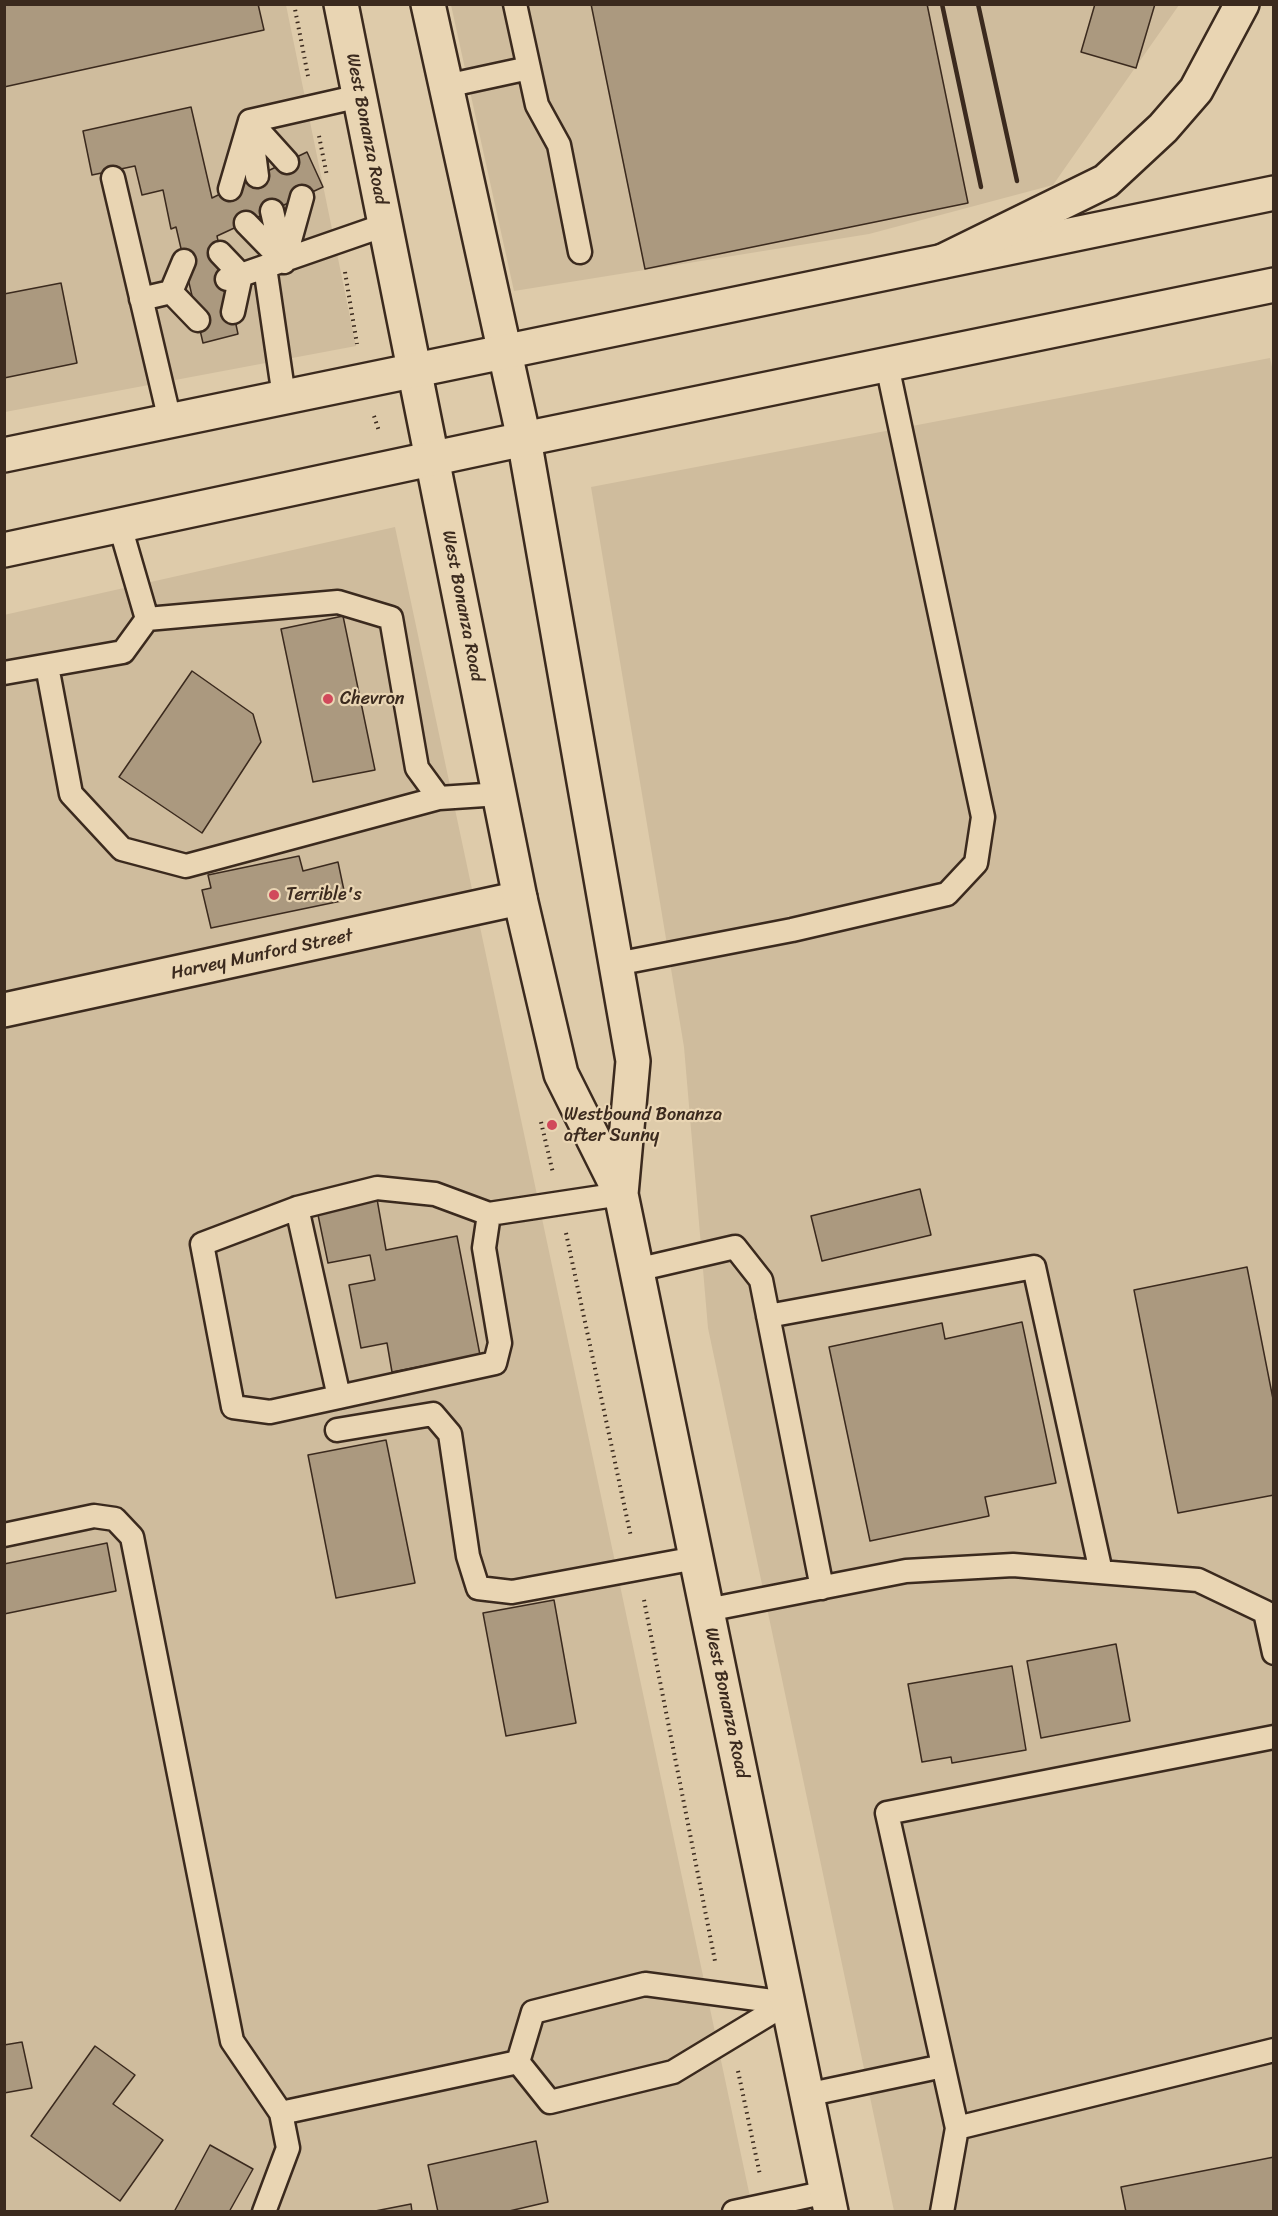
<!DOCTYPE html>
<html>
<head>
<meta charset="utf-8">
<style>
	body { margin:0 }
	#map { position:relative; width:1278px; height:2216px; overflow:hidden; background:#decbaa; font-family:Sriracha,sans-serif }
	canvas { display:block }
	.frame { position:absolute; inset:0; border:6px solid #3b2a1e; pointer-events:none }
</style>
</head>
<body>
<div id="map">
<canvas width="1278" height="2216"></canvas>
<div class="frame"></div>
</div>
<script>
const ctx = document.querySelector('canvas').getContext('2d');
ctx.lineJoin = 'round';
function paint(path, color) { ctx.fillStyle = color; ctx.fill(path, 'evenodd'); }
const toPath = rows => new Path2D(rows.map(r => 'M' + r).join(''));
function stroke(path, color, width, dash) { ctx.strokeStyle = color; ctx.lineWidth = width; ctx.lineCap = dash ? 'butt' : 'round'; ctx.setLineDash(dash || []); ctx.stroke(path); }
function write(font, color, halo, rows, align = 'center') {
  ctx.font = font + ' Sriracha,sans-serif'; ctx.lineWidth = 4.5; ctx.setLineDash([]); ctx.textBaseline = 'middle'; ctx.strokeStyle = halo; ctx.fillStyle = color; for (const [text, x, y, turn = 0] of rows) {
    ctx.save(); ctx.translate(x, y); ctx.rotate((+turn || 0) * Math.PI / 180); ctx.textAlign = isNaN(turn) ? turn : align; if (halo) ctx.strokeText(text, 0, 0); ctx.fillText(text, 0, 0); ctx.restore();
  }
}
paint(toPath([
	[5,5,286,5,356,346,5,412],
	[451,5,1179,5,1053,185,869,234,514,291],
	[1270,358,1274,376,1273,2211,894,2211,708,1328,684,1047,591,487],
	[395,527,753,2211,5,2211,4,615]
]), '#cfbc9d');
const building = toPath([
	[4,4,258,4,264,30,4,87,4,4],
	[591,4,927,4,968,203,645,269,591,4],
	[1095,4,1155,4,1136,68,1081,52,1095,4],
	[191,107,212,198,307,152,323,187,217,236,238,334,203,343,176,227,171,229,163,190,142,195,135,166,92,175,83,131,191,107],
	[61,283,77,363,4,378,4,294,61,283],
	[343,616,375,770,313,782,281,629,343,616],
	[192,671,253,714,261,742,202,833,119,777,192,671],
	[299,856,303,871,338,862,346,900,211,928,202,890,211,888,208,875,299,856],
	[920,1189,931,1235,822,1261,811,1216,920,1189],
	[377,1199,386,1250,457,1236,480,1355,392,1372,387,1343,361,1348,349,1285,375,1280,370,1255,328,1263,317,1210,377,1199],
	[1247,1267,1274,1404,1274,1495,1178,1513,1134,1290,1247,1267],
	[1022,1322,1056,1483,985,1497,989,1516,870,1541,829,1347,942,1323,945,1339,1022,1322],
	[386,1440,415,1583,336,1598,308,1455,386,1440],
	[107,1543,116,1591,4,1614,4,1564,107,1543],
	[554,1600,576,1723,506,1736,483,1613,554,1600],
	[1116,1644,1130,1721,1041,1738,1027,1661,1116,1644],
	[1012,1666,1026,1750,952,1763,951,1757,922,1762,908,1684,1012,1666],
	[22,2042,32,2088,4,2093,4,2045,22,2042],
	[95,2046,135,2075,113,2104,163,2140,120,2201,31,2136,95,2046],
	[536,2141,548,2202,505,2212,438,2212,428,2165,536,2141],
	[210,2145,253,2169,229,2212,174,2212,210,2145],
	[1274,2157,1274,2212,1126,2212,1121,2187,1274,2157],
	[411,2204,412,2212,370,2212,411,2204]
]);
paint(building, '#ab997f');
stroke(building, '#3b2a1e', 1.5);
const service = toPath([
	[515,4,537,105,559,145,580,252],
	[446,86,529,68],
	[250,121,360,96],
	[250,121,287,162],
	[251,129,257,176],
	[113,178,170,421],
	[230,189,250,121],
	[272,211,283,259],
	[246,223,284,262],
	[220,253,241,275,385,225],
	[284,262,302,197],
	[265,267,284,397],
	[227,279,241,275,233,312],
	[171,292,198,320],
	[141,299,171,292,184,261],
	[147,619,338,602,391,618,417,768,439,798,500,794],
	[47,666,71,794,122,849,186,866,439,798],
	[4,673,123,652,147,619,120,526],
	[616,964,792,930,947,894,976,863,983,817,887,365],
	[297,1208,339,1397],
	[489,1214,484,1248,500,1343,495,1363,270,1412,233,1407,202,1244,297,1208,377,1188,435,1194,489,1214,621,1194],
	[636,1270,735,1247,761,1280,822,1588],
	[768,1316,1034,1267,1101,1572],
	[337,1430,433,1414,450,1434,468,1556,478,1588,512,1592,696,1558],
	[4,1535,94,1516,115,1519,132,1537,232,2041,281,2113,288,2148,264,2212],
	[707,1610,906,1571,1013,1565,1198,1580,1265,1612,1274,1653],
	[645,1984,787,2003,673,2072,550,2102,518,2062,533,2012,645,1984],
	[806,2095,943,2066],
	[281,2113,518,2062],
	[957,2128,1274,2050],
	[734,2212,827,2192],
	[942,2212,957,2128,887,1813,1274,1737]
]);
const minor = toPath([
	[4,1010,520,898]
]);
const secondary = toPath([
	[341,4,520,898,561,1074,621,1194,831,2212],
	[428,4,524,439,633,1061,621,1194]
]);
const primary = toPath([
	[4,455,1274,193],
	[4,550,524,439,1274,285]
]);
const motorway = toPath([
	[943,261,1106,181,1163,128,1196,90,1242,4]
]);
stroke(service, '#3b2a1e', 27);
stroke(minor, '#3b2a1e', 38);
stroke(secondary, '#3b2a1e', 38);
stroke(primary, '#3b2a1e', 38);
stroke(motorway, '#3b2a1e', 38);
stroke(toPath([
	[294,4,308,76],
	[319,136,327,176],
	[345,272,357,344],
	[374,416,379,431],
	[541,1122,553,1173],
	[566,1233,631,1537],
	[644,1600,715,1961],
	[738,2071,760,2175]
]), '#3b2a1e', 4, [1.5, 4.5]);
stroke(service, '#e9d5b3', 22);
stroke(minor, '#e9d5b3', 33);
stroke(secondary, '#e9d5b3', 33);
stroke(primary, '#e9d5b3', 33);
stroke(motorway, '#e9d5b3', 33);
stroke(toPath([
	[942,4,981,187],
	[978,4,1017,181]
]), '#3b2a1e', 4.5);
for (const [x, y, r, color] of [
	[328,699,6,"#d1495b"],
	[274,895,6,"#d1495b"],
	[552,1125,6,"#d1495b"]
]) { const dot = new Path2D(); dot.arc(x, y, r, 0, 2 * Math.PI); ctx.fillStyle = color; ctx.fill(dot); stroke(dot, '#e9d5b3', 2); }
write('18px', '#3b2a1e', '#e9d5b3', [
	["West Bonanza Road",366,129,79],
	["West Bonanza Road",462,606,79],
	["Harvey Munford Street",262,955,-12],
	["West Bonanza Road",726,1703,78]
]);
write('18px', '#3b2a1e', '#e9d5b3', [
	["Chevron",340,699],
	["Terrible's",286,895],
	["Westbound Bonanza",564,1115],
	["after Sunny",564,1136]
], 'left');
</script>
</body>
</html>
